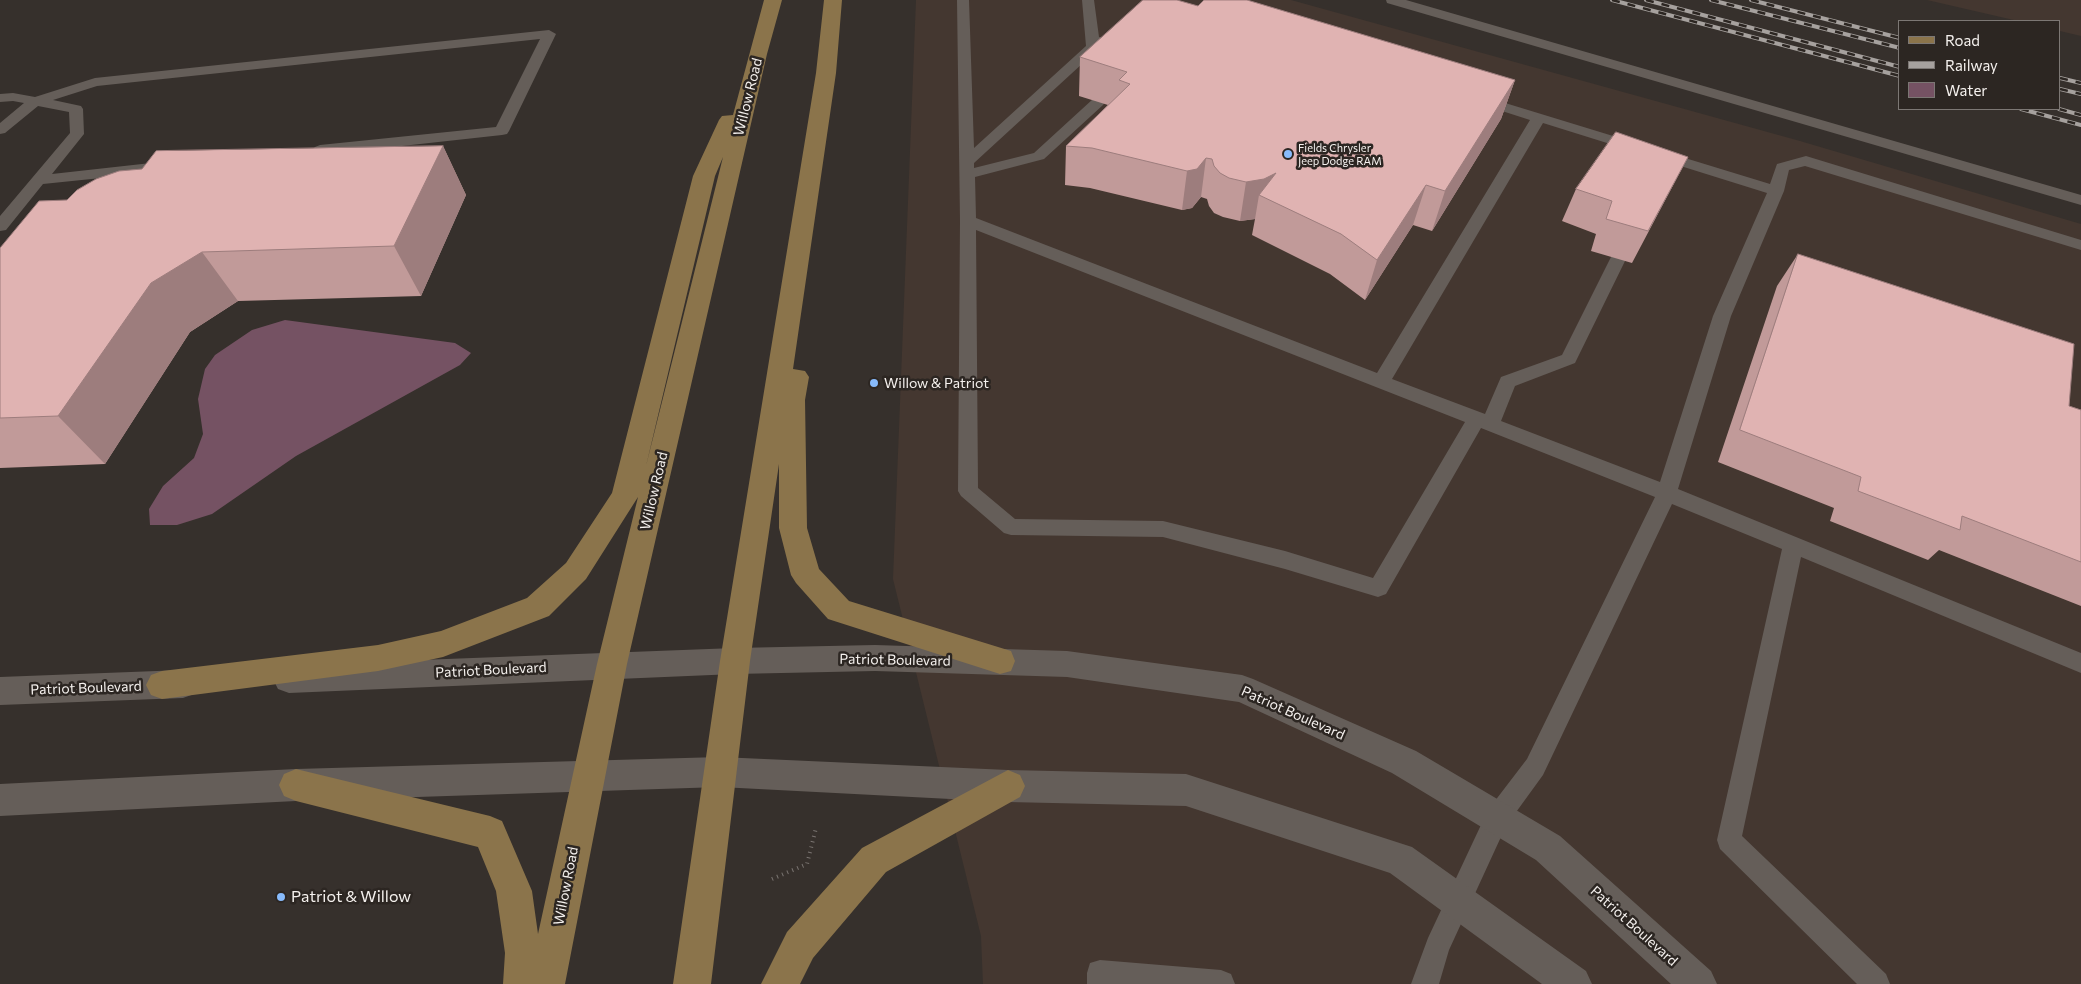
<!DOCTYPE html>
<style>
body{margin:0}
#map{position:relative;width:2081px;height:984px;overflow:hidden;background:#36302c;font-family:Commissioner,sans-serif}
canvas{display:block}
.legend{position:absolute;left:1898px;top:20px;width:162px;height:90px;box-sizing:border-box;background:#2c2622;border:1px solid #7c7774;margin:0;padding:6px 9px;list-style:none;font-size:15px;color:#f5f1ee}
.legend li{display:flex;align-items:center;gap:10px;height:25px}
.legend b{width:25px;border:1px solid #7c7774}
</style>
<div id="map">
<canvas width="2081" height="984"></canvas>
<ul class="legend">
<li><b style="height:6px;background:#8b744b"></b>Road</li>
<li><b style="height:6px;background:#a6a19e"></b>Railway</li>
<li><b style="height:14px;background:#755263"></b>Water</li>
</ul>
</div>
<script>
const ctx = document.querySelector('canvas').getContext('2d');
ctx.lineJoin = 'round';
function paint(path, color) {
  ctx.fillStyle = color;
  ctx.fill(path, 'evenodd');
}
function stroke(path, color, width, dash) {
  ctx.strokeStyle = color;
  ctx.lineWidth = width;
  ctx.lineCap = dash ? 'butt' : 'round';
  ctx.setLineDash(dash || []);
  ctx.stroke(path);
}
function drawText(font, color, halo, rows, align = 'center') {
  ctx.font = font + ' Commissioner,sans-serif';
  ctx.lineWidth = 5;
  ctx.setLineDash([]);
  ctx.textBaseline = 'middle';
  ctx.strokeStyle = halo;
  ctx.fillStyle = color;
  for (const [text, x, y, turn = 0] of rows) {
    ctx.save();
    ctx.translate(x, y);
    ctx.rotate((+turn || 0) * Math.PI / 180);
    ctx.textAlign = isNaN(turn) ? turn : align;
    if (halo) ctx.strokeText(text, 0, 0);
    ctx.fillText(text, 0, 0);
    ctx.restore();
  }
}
paint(new Path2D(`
 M916 0H1291L1800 141 2081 224V984H983L981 936 893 579Z
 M1927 0H2081V36L2060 31V21H2018Z`), '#443730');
paint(new Path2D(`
 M285 320 455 343 471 353 460 365 296 456 212 514 177 525H150L149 509 163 486 194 458 203 434 198 399 205 369 215 355 252 330Z`), '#755263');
stroke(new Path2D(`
 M772 879 807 864 816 828`), '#7a7471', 4, [1, 4.5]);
paint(new Path2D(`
 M957 0H969L974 148 1086 46 1082 0H1094L1099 37 1105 38 1107 41 974 163V168L1034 153 1093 99H1103L1105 102 1103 105 1044 159 975 177 976 218 1377 373 1530 120 1474 102 1472 99 1474 96 1479 95 1770 184 1777 164 1806 156 2081 240V250L1805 166 1789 170 1784 191 1731 316 1678 489 2081 653V673L1801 557 1742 836 1886 974 1890 984H1857L1720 849 1717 840 1782 549 1672 504 1543 775 1506 826 1449 950 1439 984H1411L1428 938 1488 810 1527 759 1655 497 1481 428 1386 594 1378 597 1285 569 1163 537 1011 535 1004 533 961 496 958 491 960 221ZM1543 123 1767 193 1713 316 1660 482 1501 421 1515 386 1575 363 1626 259 1624 255 1618 254 1612 255 1562 355 1501 377 1485 414 1392 379ZM976 230 1465 422 1373 578 1285 551 1163 521 1015 519 978 488Z
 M1386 0H1406L2081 195V205L1387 3Z
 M549 30 556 34 509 131 507 134 502 135 320 155 315 153 312 150 315 147 320 145 496 127 540 39 97 86 53 100 81 106 83 109 84 134 52 174 169 161 174 163 177 166 174 169 169 171 43 184 6 230 0 231V216L70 133 69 112 38 106 5 133 0 134V123L24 103 13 101 0 102V94L13 93 35 97 95 78Z
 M1100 960 1221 970 1231 974 1235 984H1087V973L1090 963Z`), '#655e59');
paint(new Path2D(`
 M875 645 1067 651 1242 675 1253 679 1416 751 1560 836 1711 971 1717 984H1671L1536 860 1392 773 1239 702 1067 677 875 671 735 674 724 671 720 661 724 651 735 648Z
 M720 757 1008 770 1186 774 1412 847 1586 971 1592 984H1542L1390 873 1186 806 1008 802 720 787 708 783 703 772 708 761Z`), '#655e59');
paint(new Path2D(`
 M735 648 746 651 750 661 746 671 735 674 289 693 278 689 273 679 278 669 289 665Z
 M183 670 194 674 199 684 194 694 183 698 0 705V677Z
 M720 757 732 761 737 772 732 783 720 787 296 801 0 816V784L296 769Z`), '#655e59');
paint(new Path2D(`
 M764 0H782L767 54 627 664 565 984H503L505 953 496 891 478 847 296 801 284 796 279 785 284 774 296 769 490 816 502 821 532 891 538 934 597 664 638 497 586 579 549 616 443 657 378 671 162 699 151 695 146 685 151 675 162 671 378 645 441 631 527 598 566 563 612 493 693 176 719 120 722 116 733 115ZM723 157 646 466 715 176Z
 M824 0H842L836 73 793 369 805 371 809 377 805 400 807 528 819 569 849 601 1011 651 1015 661 1011 671 1000 674 828 619 796 583 791 575 779 528V464L750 661 711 984H673L720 661 816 73Z
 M1008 770 1020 775 1025 786 1020 797 886 872 813 958 800 984H761L787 932 862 848Z`), '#8b744b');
const rail = new Path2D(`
 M1612 0 1900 76
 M1646 0 1900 67
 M1711 0 1900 48
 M1751 0 1900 38
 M2060 78 2081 83
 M2060 89 2081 94
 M2021 109 2081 125
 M2059 109 2081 115`);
stroke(rail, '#a6a19e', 4);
stroke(rail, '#2c2622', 2.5, [8]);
paint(new Path2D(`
 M1198 6 1515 80 1501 119 1432 231 1413 225 1365 300 1330 274 1252 235 1255 219 1240 221 1223 217 1214 213 1209 206 1207 199 1201 197 1192 208 1182 210 1090 188 1065 185 1066 146 1108 105 1079 96 1080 57Z
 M443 146 466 195 421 296 238 301 190 332 105 464 0 468V248L67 200Z
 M1688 157 1632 263 1591 251 1596 234 1562 221 1576 189Z
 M1798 254 2069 406 2081 410V606L1939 550 1928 560 1830 521 1834 508 1718 462 1777 286Z`), '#c19a99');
paint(new Path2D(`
 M1515 80 1501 119 1432 231 1445 191Z
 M443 146 466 195 421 296 394 246Z
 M1206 158 1201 197 1192 208 1182 210 1187 171Z
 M1276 173 1259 195 1255 219 1240 221 1246 182Z
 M1426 185 1413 225 1365 300 1377 260Z
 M202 252 238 301 190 332 105 464 58 416 151 283Z`), '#9d7d7d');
const building = new Path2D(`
 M1143 0H1177L1198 6 1204 0H1247L1515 80 1445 191 1426 185 1377 260 1341 234 1259 195 1276 173 1264 179 1246 182 1229 178 1220 173 1214 166 1212 159 1206 158 1197 169 1187 171 1092 148 1066 146 1130 84 1119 80 1127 72 1080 57Z
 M1616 132 1688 157 1648 231 1606 219 1612 201 1576 189Z
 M443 146 394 246 202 252 151 283 58 416 0 418V248L39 201 67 200 77 190 96 179 119 171 142 169 156 151Z
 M1798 254 2074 344 2069 406 2081 410V562L1962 516 1960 530 1858 491 1861 477 1740 430Z`);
paint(building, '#e0b3b2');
stroke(building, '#9d7d7d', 1);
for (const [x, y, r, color] of [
 [1288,154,5,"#88bbfc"],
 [874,383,5,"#88bbfc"],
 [281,897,5,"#88bbfc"]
]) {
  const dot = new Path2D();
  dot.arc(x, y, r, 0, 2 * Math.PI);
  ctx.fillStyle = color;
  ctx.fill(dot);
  stroke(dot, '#2c2622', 2);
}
drawText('11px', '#f5f1ee', '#2c2622', [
 ["Fields Chrysler",1298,148],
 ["Jeep Dodge RAM",1298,161]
], 'left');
drawText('14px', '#f5f1ee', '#2c2622', [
 ["Willow Road",748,97,-76],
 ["Willow Road",654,491,-77],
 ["Patriot Boulevard",895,660,1],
 ["Patriot Boulevard",491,670,-3],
 ["Patriot Boulevard",86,688,-2],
 ["Patriot Boulevard",1293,713,24],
 ["Willow Road",566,886,-79],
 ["Patriot Boulevard",1634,926,42]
]);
drawText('14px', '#f5f1ee', '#2c2622', [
 ["Willow & Patriot",884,383]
], 'left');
drawText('16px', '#f5f1ee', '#2c2622', [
 ["Patriot & Willow",291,897]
], 'left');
</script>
